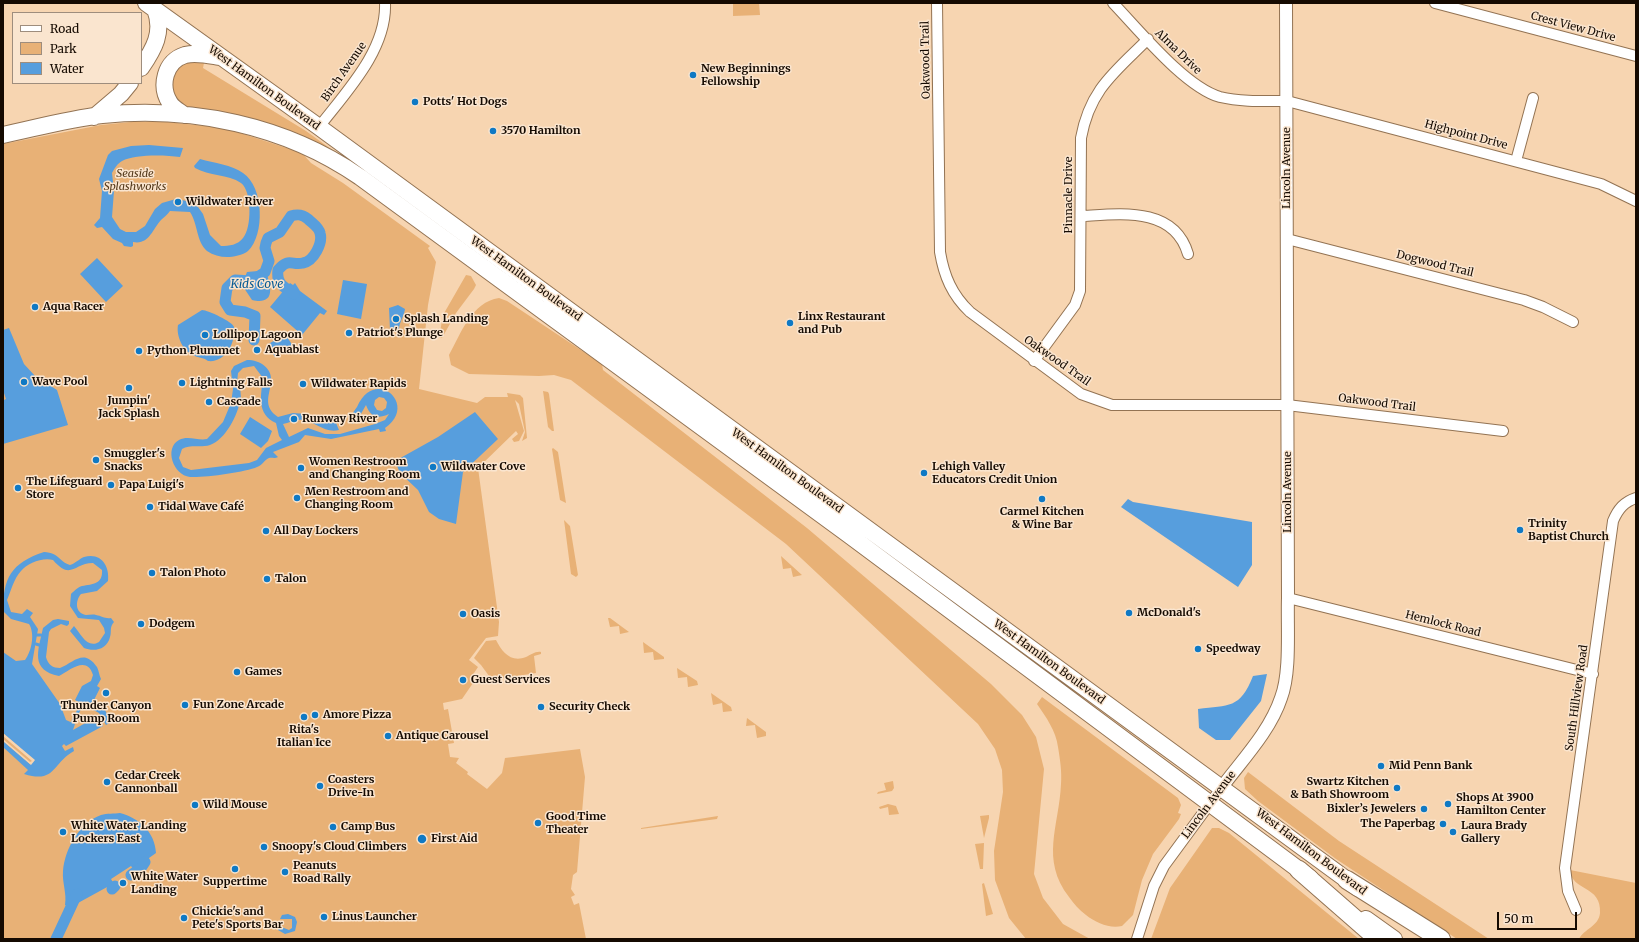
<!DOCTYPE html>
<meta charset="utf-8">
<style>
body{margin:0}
#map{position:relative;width:1639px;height:942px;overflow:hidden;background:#f7d5b1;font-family:Merriweather,serif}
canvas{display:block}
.frame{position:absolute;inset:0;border:4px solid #150a01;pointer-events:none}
.legend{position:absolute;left:12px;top:12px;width:130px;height:72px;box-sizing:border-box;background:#fae5cf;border:1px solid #9e8d7d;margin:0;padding:5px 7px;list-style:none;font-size:12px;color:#150a01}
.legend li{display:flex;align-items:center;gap:8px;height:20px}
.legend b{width:20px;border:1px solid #9e8d7d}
.scale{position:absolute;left:1497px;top:912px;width:80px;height:18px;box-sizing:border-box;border:2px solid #150a01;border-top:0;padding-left:5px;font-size:12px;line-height:14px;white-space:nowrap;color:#150a01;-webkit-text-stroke:3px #fae5cf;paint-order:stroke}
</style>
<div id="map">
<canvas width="1639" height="942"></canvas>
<div class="frame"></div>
<ul class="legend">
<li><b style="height:5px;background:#fff"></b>Road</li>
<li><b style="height:11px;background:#e8b176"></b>Park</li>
<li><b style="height:11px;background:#579edd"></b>Water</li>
</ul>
<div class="scale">50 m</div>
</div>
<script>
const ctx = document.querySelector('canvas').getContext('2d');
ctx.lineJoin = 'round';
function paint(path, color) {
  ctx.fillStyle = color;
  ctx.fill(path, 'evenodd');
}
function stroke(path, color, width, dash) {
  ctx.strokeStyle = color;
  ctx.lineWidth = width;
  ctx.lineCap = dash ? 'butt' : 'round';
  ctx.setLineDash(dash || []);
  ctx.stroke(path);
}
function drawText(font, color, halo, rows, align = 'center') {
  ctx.font = font + ' Merriweather,serif';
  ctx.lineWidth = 3;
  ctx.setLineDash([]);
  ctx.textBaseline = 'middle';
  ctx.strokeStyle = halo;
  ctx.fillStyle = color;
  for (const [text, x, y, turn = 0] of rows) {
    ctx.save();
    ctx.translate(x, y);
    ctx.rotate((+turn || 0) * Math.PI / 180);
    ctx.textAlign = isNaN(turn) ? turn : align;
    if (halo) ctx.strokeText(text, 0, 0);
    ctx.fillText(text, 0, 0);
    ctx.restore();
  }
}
paint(new Path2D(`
 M733 3H759L760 15 733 16Z
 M183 61H197L204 63 203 68 306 131 353 165 192 112 172 100 170 77Z
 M131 122H167L225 128 302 153 311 163 343 183 430 246 428 248 436 262 428 305 419 389 477 403 485 397H508L507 393 520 395 523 398 527 438 522 441 525 432 519 404 515 400 524 431 519 441 514 442 512 439 518 434 516 431 478 468 499 622 498 636 486 638 469 660 478 667 472 676 474 678 471 682 473 683 462 699 443 703 444 710 448 709 454 743 448 744 450 757 459 758 456 763 468 772 467 774 487 789 502 773 505 758 580 749 585 777 577 872 573 875 571 889 575 895 571 897 574 905 579 903 586 939H3V144L101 125Z
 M466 275 471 276 476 285 474 289 456 313 442 338H439L443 315Z
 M499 298 507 301 602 364 603 370 807 528 991 684 1022 715 1036 737 1044 769 1034 874 1043 898 1063 924 1090 939H1026L1009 918 995 880 994 851 1003 792 1002 770 995 749 978 724 786 544 571 380 554 375 539 376 469 374 451 365 449 355C461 333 472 302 499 298Z
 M543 391 548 392 549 394 554 431H552L548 427Z
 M553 448 558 452 566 503 560 500 552 449Z
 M564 520 570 526 578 575 576 577 571 574Z
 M781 556 802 575 793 577 791 568 783 569Z
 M608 618H610L629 632 620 634 619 626 610 627Z
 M496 640C502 652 511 663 526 657 531 655 535 651 541 652V654L534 656 536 673 492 680 481 665 474 658 486 641Z
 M643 642 664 657V659L654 660 653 652 644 653Z
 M677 668 697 681 698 685 688 687 687 677 678 678Z
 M711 693 731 707 732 711 723 712 722 703 713 705Z
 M1042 697 1178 798 1181 805 1178 813 1181 814 1179 819 1153 854 1142 880 1133 915 1122 926C1110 929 1096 923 1086 915 1079 910 1074 904 1069 897 1040 859 1059 827 1061 784 1062 772 1060 759 1058 747 1056 731 1046 717 1037 704Z
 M747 718 766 732V736L757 738 755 725 746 726Z
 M1248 772 1339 841 1489 939H1457L1336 859 1258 801 1245 789 1244 778Z
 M893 781 894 788 892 791 877 794 878 792 886 790 884 783Z
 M888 804 896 806 899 814 889 815 888 807 880 809 879 807Z
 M989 815V818L984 838 980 816Z
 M718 816 717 819 641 829V828Z
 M1212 828H1219L1229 833 1359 939H1151L1170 888Z
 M984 843 983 869H980L975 844Z
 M1570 870 1636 883V939H1579C1584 929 1599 926 1600 913 1602 885 1571 891 1570 870Z
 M984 883 993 914 986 916 982 884Z`), '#e8b176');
paint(new Path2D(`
 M149 145 183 148 180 157C165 155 135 154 122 161 118 163 114 169 112 173L114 191 112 217 120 229 126 232H136L145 226 155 209 162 203 176 199 187 201 198 207 203 214 210 235 221 246C229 246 238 245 243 238 252 228 252 191 241 183 228 174 209 176 195 168L194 166 200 159C214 163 232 165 243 173 264 187 265 235 248 251 243 255 233 257 227 257 220 257 213 255 207 251 196 241 198 224 190 212L170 211C167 215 164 217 161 220 152 230 149 245 133 242V246L131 247 124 246 122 243 113 239 102 227 97 228 94 225 100 218 102 191 99 179 108 155 112 151 131 146Z
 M97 258 123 286 106 302 80 274Z
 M258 271 267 275C272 289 274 305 252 300L242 285 247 272Z
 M343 280 367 284 361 319 337 314Z
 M290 283 293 285 295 283 300 291 327 311 324 315 320 313 302 335 270 307Z
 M398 305 405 309C404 317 399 322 399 330L397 332 390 330 389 308Z
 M202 310C208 310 233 322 234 327 236 343 225 363 208 361 203 357 198 358 193 355 183 351 176 336 178 325Z
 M9 328 24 364 35 376 57 390 68 425 3 444V397L4 400 6 399 3 390V330Z
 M285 334 293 346 275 357 267 345Z
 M247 360C260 360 273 368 271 383 269 396 263 407 278 417L293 413 306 414 336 423 339 430C325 434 315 421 302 420 296 419 289 423 283 424L289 437 308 428 325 434H340L375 424 385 420 389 414C378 419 371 418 366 405L358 419 352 424C353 421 351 418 352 415 353 412 355 410 357 407 375 366 419 405 385 428L386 431 380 432 379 429 331 439 305 435 299 442 273 452 278 457C274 459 272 457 269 458 265 459 262 466 257 467 246 472 203 478 190 477 173 475 164 448 179 440 188 435 198 441 207 439L223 422 231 403 233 389 231 371 234 366ZM254 366 263 378C261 395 256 414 276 423L279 436 282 440 266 448 257 460 249 463 191 470 183 467 179 458 182 449C190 444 201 448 210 445 225 440 239 414 240 399H241L240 385 237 383 238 373 243 368ZM379 397 384 398 387 402 386 408 382 411 377 410 374 405 375 400Z
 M475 412 498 439 463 472 456 524 439 519 429 512 418 490 400 473 395 461 438 437Z
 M250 417 272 431 268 441 261 448 240 434Z
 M1128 499 1133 502 1252 522V565L1238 587 1121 507Z
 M44 552C60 553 59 562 70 565 76 563 79 559 84 557 101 552 110 566 108 581L97 591 81 594C75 601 75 613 86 615 89 615 93 614 96 615 102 616 105 619 111 618L114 622C109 628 112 631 110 637 107 650 94 652 84 648L70 631 74 626C81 634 87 649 99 642L105 633 104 628 99 620 78 618 70 606 71 594C74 591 78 587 82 586 93 584 103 584 102 570L93 563C74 563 71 581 53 560 43 557 27 563 21 571 14 578 11 591 7 600L11 612 22 614 27 609 33 613 30 617 38 629 32 664 60 704 66 720 75 724 73 730 98 716 103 726 66 746 64 744 62 746 65 751 73 747 74 751C52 763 56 784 24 774L28 770 3 747V741L30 764 34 761 3 733V652L16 661 25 660C32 651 35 633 29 624L11 619 3 611C3 578 11 563 44 552Z
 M58 619 69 621V624L67 626 61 624 51 629 49 632 46 657C48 665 53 668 60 668 74 662 84 648 97 667 99 671 99 675 101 679L97 686 100 688 93 702 104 708 111 722 106 725 99 713 75 700 82 686 91 681 93 675C87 655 70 670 59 676 30 670 38 651 43 628L53 620Z
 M1267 674 1261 701 1230 740H1216L1199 728 1198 709C1229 705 1240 709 1253 676Z
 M120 813C139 818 155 832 156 853L149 858 147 865 137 874 131 866 111 879 115 886 112 889 109 886 78 903 72 908 65 905C67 893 62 883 63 871 65 849 79 823 101 815 107 813 114 814 120 813Z
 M288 914 295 917 297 922 295 931 285 934 278 930 279 926 289 930 292 928V919H280L282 915Z`), '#579edd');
paint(new Path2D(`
 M3 733 35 760 31 765 3 741V739L30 762 32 761 3 736Z`), '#f7d5b1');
stroke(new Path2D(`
 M37 635H41
 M36 644 39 645
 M71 725 83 702`), '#579edd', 3);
stroke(new Path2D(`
 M254 340 255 316 245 312 230 310 225 302 227 288 235 280 252 281 265 272 269 261 265 248 266 243 268 238 280 232 291 216C297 214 302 214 308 219 312 223 319 227 320 233 323 243 314 261 303 263 292 266 289 257 278 270 276 284 284 287 294 294
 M131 875 141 868 145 862
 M112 889 115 886
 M56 939 77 894`), '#579edd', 11);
const minor = new Path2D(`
 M937 3 940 252C944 276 952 295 970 312L1081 394 1112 405H1287L1503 431
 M1113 3C1139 30 1185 87 1220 97 1241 102 1265 101 1287 101L1601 184 1636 201
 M1435 3 1636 56
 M319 127C346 92 387 50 385 3
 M1516 161 1533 98
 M1081 216C1120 214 1174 206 1188 254
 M1287 239 1524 300 1543 307 1573 322
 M1034 361 1075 305 1080 291 1081 138C1090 89 1115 72 1148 39
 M1288 598 1593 674
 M1576 910 1568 891 1565 868 1613 521C1618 509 1624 502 1636 498
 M1137 939 1154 886 1164 866 1222 787`);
const tertiary = new Path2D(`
 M1222 787C1243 759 1270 731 1281 698 1291 672 1287 627 1288 598L1286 3`);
const primary = new Path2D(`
 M146 3 319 127 1358 888
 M141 68C154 49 164 32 155 9
 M184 115C179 111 173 108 170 103 159 86 165 61 185 55 196 52 208 55 219 57
 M94 117 121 94 130 83
 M3 135C36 128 68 119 102 115 191 106 285 125 360 177L849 535 1310 878
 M1366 919 1394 939`);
const motorway = new Path2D(`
 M1299 870 1378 939
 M1347 880 1441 939`);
stroke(minor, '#937353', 12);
stroke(tertiary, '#937353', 14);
stroke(primary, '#937353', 18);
stroke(motorway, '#937353', 20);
stroke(minor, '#fff', 10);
stroke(tertiary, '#fff', 12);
stroke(primary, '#fff', 16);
stroke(motorway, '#fff', 18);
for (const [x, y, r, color] of [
 [693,75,4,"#0f79c4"],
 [415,102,4,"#0f79c4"],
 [493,131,4,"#0f79c4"],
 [178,202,4,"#0f79c4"],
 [35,307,4,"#0f79c4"],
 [396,319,4,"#0f79c4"],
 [790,323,4,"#0f79c4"],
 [349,333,4,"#0f79c4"],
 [205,335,4,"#0f79c4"],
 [257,350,4,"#0f79c4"],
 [139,351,4,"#0f79c4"],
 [24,382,4,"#0f79c4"],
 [182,383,4,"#0f79c4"],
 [303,384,4,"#0f79c4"],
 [129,388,4,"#0f79c4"],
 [209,402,4,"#0f79c4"],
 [294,419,4,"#0f79c4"],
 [96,460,4,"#0f79c4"],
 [433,467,4,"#0f79c4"],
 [301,468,4,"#0f79c4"],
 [924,473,4,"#0f79c4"],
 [111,485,4,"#0f79c4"],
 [18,488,4,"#0f79c4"],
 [297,498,4,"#0f79c4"],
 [1042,499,4,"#0f79c4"],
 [150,507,4,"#0f79c4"],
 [1520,530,4,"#0f79c4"],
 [266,531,4,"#0f79c4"],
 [152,573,4,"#0f79c4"],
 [267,579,4,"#0f79c4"],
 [1129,613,4,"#0f79c4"],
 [463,614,4,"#0f79c4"],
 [141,624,4,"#0f79c4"],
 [1198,649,4,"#0f79c4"],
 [237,672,4,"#0f79c4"],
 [463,680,4,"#0f79c4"],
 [106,693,4,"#0f79c4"],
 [185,705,4,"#0f79c4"],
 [541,707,4,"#0f79c4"],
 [315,715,4,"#0f79c4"],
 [304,717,4,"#0f79c4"],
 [388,736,4,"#0f79c4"],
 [1381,766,4,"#0f79c4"],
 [107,782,4,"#0f79c4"],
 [320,786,4,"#0f79c4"],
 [1397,788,4,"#0f79c4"],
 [1448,804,4,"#0f79c4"],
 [195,805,4,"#0f79c4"],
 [1424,809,4,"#0f79c4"],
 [538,823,4,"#0f79c4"],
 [1443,824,4,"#0f79c4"],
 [333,827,4,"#0f79c4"],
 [63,832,4,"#0f79c4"],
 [1453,832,4,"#0f79c4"],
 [422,839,5,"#0f79c4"],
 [264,847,4,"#0f79c4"],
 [235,869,4,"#0f79c4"],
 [285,872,4,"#0f79c4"],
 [123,883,4,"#0f79c4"],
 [324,917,4,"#0f79c4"],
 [184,918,4,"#0f79c4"]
]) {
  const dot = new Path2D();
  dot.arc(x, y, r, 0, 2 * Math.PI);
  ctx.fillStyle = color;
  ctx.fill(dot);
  stroke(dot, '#fae5cf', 1.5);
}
drawText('11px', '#150a01', '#fae5cf', [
 ["Crest View Drive",1573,27,15],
 ["Alma Drive",1178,52,44],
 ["Oakwood Trail",926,60,-91],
 ["Birch Avenue",344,72,-55],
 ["West Hamilton Boulevard",264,88,36],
 ["Highpoint Drive",1466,135,15],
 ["Lincoln Avenue",1287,168,-90],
 ["Pinnacle Drive",1069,195,-90],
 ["Dogwood Trail",1435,264,14],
 ["West Hamilton Boulevard",526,279,36],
 ["Oakwood Trail",1057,361,35],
 ["Oakwood Trail",1377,403,7],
 ["West Hamilton Boulevard",787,471,36],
 ["Lincoln Avenue",1288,492,-90],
 ["Hemlock Road",1443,624,14],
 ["West Hamilton Boulevard",1049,662,36],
 ["South Hillview Road",1577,698,-82],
 ["Lincoln Avenue",1209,805,-53],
 ["West Hamilton Boulevard",1311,852,37]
]);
drawText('bold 11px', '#150a01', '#fae5cf', [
 ["New Beginnings",701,69],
 ["Fellowship",701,82],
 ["Potts' Hot Dogs",423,102],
 ["3570 Hamilton",501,131],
 ["Wildwater River",186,202],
 ["Aqua Racer",43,307],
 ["Linx Restaurant",798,317],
 ["and Pub",798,330],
 ["Splash Landing",404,319],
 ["Patriot's Plunge",357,333],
 ["Lollipop Lagoon",213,335],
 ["Aquablast",265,350],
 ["Python Plummet",147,351],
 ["Wave Pool",32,382],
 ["Lightning Falls",190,383],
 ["Wildwater Rapids",311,384],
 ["Jumpin'",129,401,"center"],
 ["Jack Splash",129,414,"center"],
 ["Cascade",217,402],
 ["Runway River",302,419],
 ["Smuggler's",104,454],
 ["Snacks",104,467],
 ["Women Restroom",309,462],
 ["and Changing Room",309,475],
 ["Wildwater Cove",441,467],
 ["Lehigh Valley",932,467],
 ["Educators Credit Union",932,480],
 ["The Lifeguard",26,482],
 ["Store",26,495],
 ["Papa Luigi's",119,485],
 ["Men Restroom and",305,492],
 ["Changing Room",305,505],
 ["Tidal Wave Café",158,507],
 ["Carmel Kitchen",1042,512,"center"],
 ["& Wine Bar",1042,525,"center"],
 ["Trinity",1528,524],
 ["Baptist Church",1528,537],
 ["All Day Lockers",274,531],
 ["Talon Photo",160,573],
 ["Talon",275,579],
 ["McDonald's",1137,613],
 ["Oasis",471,614],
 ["Dodgem",149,624],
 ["Speedway",1206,649],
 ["Games",245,672],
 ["Guest Services",471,680],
 ["Fun Zone Arcade",193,705],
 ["Thunder Canyon",106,706,"center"],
 ["Pump Room",106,719,"center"],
 ["Security Check",549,707],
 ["Amore Pizza",323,715],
 ["Rita's",304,730,"center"],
 ["Italian Ice",304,743,"center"],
 ["Antique Carousel",396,736],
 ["Mid Penn Bank",1389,766],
 ["Cedar Creek",115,776],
 ["Cannonball",115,789],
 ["Coasters",328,780],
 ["Drive-In",328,793],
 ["Swartz Kitchen",1389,782,"right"],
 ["& Bath Showroom",1389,795,"right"],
 ["Shops At 3900",1456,798],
 ["Hamilton Center",1456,811],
 ["Wild Mouse",203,805],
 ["Bixler’s Jewelers",1416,809,"right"],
 ["Good Time",546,817],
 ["Theater",546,830],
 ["The Paperbag",1435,824,"right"],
 ["White Water Landing",71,826],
 ["Lockers East",71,839],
 ["Laura Brady",1461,826],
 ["Gallery",1461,839],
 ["Camp Bus",341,827],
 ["First Aid",431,839],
 ["Snoopy's Cloud Climbers",272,847],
 ["Peanuts",293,866],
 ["Road Rally",293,879],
 ["White Water",131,877],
 ["Landing",131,890],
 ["Suppertime",235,882,"center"],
 ["Chickie's and",192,912],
 ["Pete's Sports Bar",192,925],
 ["Linus Launcher",332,917]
], 'left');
drawText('italic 11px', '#533819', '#fae5cf', [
 ["Seaside",135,174],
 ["Splashworks",135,187]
]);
drawText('italic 12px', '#065a94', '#fae5cf', [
 ["Kids Cove",257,285]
]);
</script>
